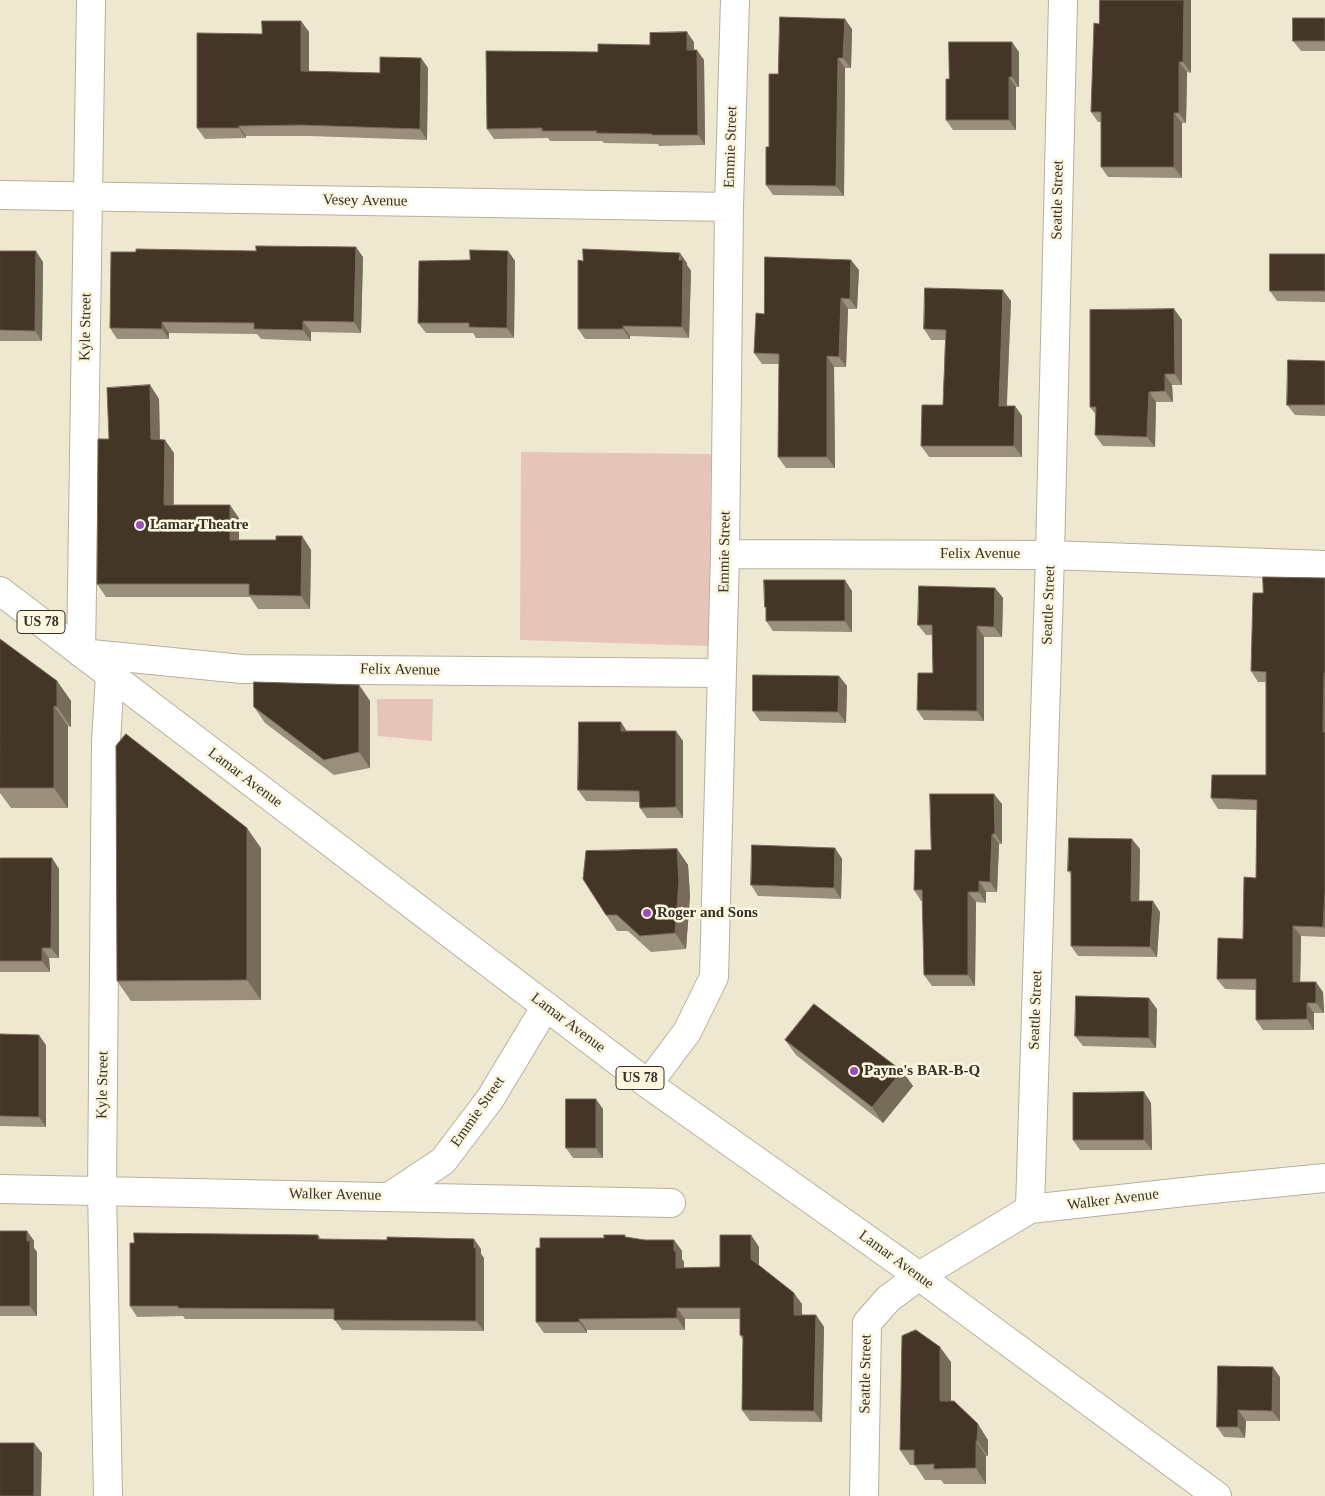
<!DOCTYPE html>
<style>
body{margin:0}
canvas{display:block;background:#efe8d1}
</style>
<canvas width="1325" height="1496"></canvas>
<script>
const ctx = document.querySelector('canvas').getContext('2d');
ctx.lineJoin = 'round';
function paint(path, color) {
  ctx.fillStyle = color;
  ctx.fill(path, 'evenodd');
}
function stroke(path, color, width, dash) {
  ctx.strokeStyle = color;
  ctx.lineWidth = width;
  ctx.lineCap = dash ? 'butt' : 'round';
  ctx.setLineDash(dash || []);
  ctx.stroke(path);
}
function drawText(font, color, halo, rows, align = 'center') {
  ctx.font = font + ' "Times New Roman",serif';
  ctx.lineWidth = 5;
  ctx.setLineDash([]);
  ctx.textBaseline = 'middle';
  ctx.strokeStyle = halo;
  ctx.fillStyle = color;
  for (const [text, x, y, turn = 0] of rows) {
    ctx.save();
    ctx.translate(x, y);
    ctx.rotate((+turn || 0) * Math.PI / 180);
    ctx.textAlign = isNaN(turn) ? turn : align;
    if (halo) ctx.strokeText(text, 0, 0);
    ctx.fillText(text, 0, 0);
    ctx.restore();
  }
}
paint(new Path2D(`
 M521 452 711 454 709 646 520 640Z
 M377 699H433L432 741 378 736Z`), '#e6c4b9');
const minor = new Path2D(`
 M91 0 81 653 242 669 721 673
 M0 195 729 207
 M725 554 1050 555 1325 565
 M648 1084 687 1032 714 977 725 554 729 207 735 0
 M0 1189 671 1203
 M389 1197 443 1161 490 1099 546 1006
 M1030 1209 1050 555 1063 0
 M108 1496 102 1190 106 742 110 675
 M864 1496 867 1323 888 1299 919 1276 1030 1209 1202 1190 1325 1178`);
const major = new Path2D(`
 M0 591 648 1084 919 1276 1217 1496`);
stroke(minor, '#b7b09a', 30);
stroke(major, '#b7b09a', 30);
stroke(minor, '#fff', 28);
stroke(major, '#fff', 28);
paint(new Path2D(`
 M1191 0V73L1187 72 1186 123H1182V178L1108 177 1101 167V122H1098L1091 112 1099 24Z
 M1325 18V51H1301L1293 41Z
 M301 21 309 32V71L380 73 421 58 428 68 427 140 309 136H246V138L205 139 197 128 262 34Z
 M852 29 851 68H845L844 196 773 195 766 185 769 147 778 74Z
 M694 42V50L704 60 705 145 659 146 658 144 604 143 602 141H550L548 138 494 139 487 129 650 45Z
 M1019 52V87H1016V130H953L946 120 949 79Z
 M0 251 43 262 42 341H0Z
 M508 251 515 261 514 338H476L473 333H426L418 323 470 260Z
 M1325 254V302L1277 301 1270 291Z
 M363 257 361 333 311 332V341L261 339 257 334 169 333V339H117L110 328Z
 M687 263V265L691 271 689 338 630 336V339H585L578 329Z
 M859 270 857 309H848L846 367H834L835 468H786L778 457 779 364H762L754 353 764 314Z
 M1011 301 1007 406H1015L1022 416V457H929L921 446 943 405 945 340H931L924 329Z
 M1174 309 1182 320V385H1172L1173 402H1156L1155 447 1103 446 1095 435 1096 415 1090 407Z
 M1325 361V416L1295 415 1287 405Z
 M150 385 159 399 160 440 174 453V505L239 518V540H276L302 536 311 550 310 609H258L250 597H106L97 584 109 439Z
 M1325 578V937L1301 936 1300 982 1323 992 1324 1013H1314V1030H1263L1256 1020V990L1225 989 1217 979 1243 939 1256 878 1257 810 1218 809 1211 798 1266 775V682H1258L1251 671 1263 593Z
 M995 588 1003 598 1002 637H984V721L924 720 917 710 933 673 932 635H926L918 625Z
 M852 591V632L773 631 766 621V609L765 607Z
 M0 639 57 681 71 701V727L68 726V808H11L0 793Z
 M839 676 847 686 846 723 760 721 753 711Z
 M359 685 370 701V768L334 775 265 723 254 707Z
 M627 731 683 741V818H647L640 808 639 802 586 801 578 790Z
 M1002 804V844H999L997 892H986V903L976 902 975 986H932L924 975 923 901H921L914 890 931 850Z
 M261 848V1000L131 1001 117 981Z
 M835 848 842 859 841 899 758 896 751 885Z
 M677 849 688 865 690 896 686 949 651 952 628 931H617L606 915Z
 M1140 849 1139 901 1160 912 1157 957 1078 956 1071 946V874L1068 871Z
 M0 858H52L59 869V958H49L50 972H0Z
 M1157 1009 1156 1048 1083 1046 1075 1036Z
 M0 1034 46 1045V1127L0 1126Z
 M785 1040 902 1071 913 1086 883 1123 796 1055Z
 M1144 1092 1151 1103 1152 1150H1080L1073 1140Z
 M603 1109V1158H573L566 1148Z
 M0 1231H27L34 1241V1248L37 1252V1316H0Z
 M318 1235 321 1239 481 1249V1254L484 1258V1331L342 1330 334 1319H185L183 1316 137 1317 130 1306Z
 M751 1235 759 1247V1266L802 1304V1315H816L824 1327 822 1422 750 1421 742 1410 743 1340 740 1335V1319H685V1330H587V1333H544L536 1322 540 1248 604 1238 626 1237 645 1240H674L682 1251V1259L684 1262V1268L720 1267Z
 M951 1362V1401L988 1440V1456H986V1484H944L941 1480H925L915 1465H910L900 1450Z
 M1280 1377V1421H1246L1245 1438 1224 1437 1217 1427Z`), '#9a8f7c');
paint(new Path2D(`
 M1184 0H1191V73L1183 62Z
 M845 19 852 29 851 68 843 58Z
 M301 21 309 32V81L301 71Z
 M687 32 694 42V60L687 50Z
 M1012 42 1019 52V87L1012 77Z
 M697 50 704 60 705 145 698 135Z
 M421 58 428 68 427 140 420 129Z
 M838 58 845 68 844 196 836 186Z
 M1179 62 1187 72 1186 123 1179 113Z
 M1009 77 1016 87V130L1009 120Z
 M1174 113 1182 123V178L1174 167Z
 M239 126 246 136V138L239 128Z
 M356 247 363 257 361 333 354 322Z
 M36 251 43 262 42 341 35 331Z
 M508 251 515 261 514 338 507 328Z
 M680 253 687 263V265L691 271 689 338 682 327Z
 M851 260 859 270 857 309 850 299Z
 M1003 290 1011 301 1006 416 999 406Z
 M841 298 848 309 846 367 839 357Z
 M1174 309 1182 320V385L1175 374Z
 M303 321 311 332V341L303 330Z
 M162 322 169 333V339L162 329Z
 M623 326 630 336V339L623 329Z
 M827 356 834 367 835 468 827 457Z
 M1165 374 1172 385 1173 402 1165 391Z
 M150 385 159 399 160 453 151 439Z
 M1149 392 1156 402 1155 447 1147 437Z
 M1015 406 1022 416V457L1014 446Z
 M165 440 174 453 173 518 164 505Z
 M230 505 239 518V553L230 540Z
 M302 536 311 550 310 609 301 596Z
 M845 580 852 591V632L845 621Z
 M995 588 1003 598 1002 637 994 627Z
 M977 626 984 637V721L977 711Z
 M1324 673 1325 675V735L1323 732Z
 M839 676 847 686 846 723 838 712Z
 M57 681 71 701V727L57 707Z
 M359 685 370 701V768L359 752Z
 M54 706 68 726V808L54 788Z
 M621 722 628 733 621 731Z
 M676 731 683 741V818L676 807Z
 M994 794 1002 804V844L995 834Z
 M247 828 261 848V1000L247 980Z
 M992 834 999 844 997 892 990 882Z
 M1132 839 1140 849 1139 912 1131 901Z
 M835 848 842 859 841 899 834 888Z
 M677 849 688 865 690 896 686 949 675 933Z
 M52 858 59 869V958L51 948Z
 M979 881 986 892V903L979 892Z
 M1325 891V929L1323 927Z
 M968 892 976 902 975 986 968 975Z
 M1153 901 1160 912 1157 957 1150 947Z
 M1293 926 1301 936 1300 992 1293 982Z
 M42 948 49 958 50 972 42 961Z
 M1316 982 1323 992 1324 1013 1316 1003Z
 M1149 998 1157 1009 1156 1048 1149 1038Z
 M1307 1003 1314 1013V1030L1307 1019Z
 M39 1035 46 1045V1127L39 1117Z
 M902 1071 913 1086 883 1123 872 1107Z
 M1144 1092 1151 1103 1152 1150 1144 1140Z
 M596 1099 603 1109V1158L596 1148Z
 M27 1231 34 1241V1248L37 1252V1316L30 1306Z
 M751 1235 759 1247V1271L751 1259Z
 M474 1239 481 1249V1254L484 1258V1331L476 1321Z
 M674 1240 682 1251V1259L684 1262V1279L676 1268 674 1251Z
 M794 1293 802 1304V1327L794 1315Z
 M677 1308 685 1319V1330L677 1318Z
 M816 1315 824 1327 822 1422 814 1411Z
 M579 1319 587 1330V1333L579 1322Z
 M940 1347 951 1362V1416L940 1401Z
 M1273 1367 1280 1377V1421L1272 1411Z
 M1238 1410 1246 1421 1245 1438 1238 1427Z
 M978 1424 988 1440V1456L977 1441Z
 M976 1441 986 1456V1484L976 1468Z
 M34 1443 42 1453 41 1496H34Z`), '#776b5a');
const building = new Path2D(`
 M1100 0H1184L1183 62H1179V113H1174V167H1101V112H1091L1094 23 1099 24Z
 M780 17 845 19 843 58H838L836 186 766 185V147H769V74H778Z
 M1293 18H1325V41H1293Z
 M262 21H301V71L380 73V57L421 58 420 129 301 125 239 126V128H197V33L262 34Z
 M687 32V50H697L698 135H652V134L596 133 597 131H542V128L487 129 486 51 598 52V44L650 45V33Z
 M949 42H1012V77H1009V120H946V79H949Z
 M256 246 356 247 354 322 303 321V330L254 329V323L162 322V329L110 328 111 252H136V249L256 251Z
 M583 249 680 253 679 260H683L682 327 623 326V329H578V260L583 261Z
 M470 250 508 251 507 328 469 327V323H418L419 261 470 260Z
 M0 251H36L35 331 0 330Z
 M1270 254H1325V291H1270Z
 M765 257 851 260 850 299 841 298 839 357 827 356V457H778L779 354 754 353 756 313 764 314Z
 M925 288 1003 290 999 406H1015L1014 446H921L922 405H943L946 330 924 329Z
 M1174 309 1175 374H1165V391L1149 392 1147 437 1095 435 1096 407H1090V310Z
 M1288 360 1325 361V405H1287Z
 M150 385 151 439 165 440 164 505H230V540H276V536H302L301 596 249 595V584H97L98 439H109L107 388Z
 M1263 577 1325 578V673H1324L1323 732H1325V891L1323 927 1293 926V982H1316V1003H1307V1019L1256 1020V979H1217L1218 938 1243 939 1244 877 1256 878 1257 800 1211 798 1212 775H1266V672L1251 671 1253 593H1263Z
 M764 580H845V621H766V607H765Z
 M919 586 995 588 994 627 977 626V711L917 710 918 673H933L932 625H918Z
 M0 639 57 681V707L54 706V788H0Z
 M753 675 839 676 838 712 753 711Z
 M254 682 359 685V752L324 760 254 707Z
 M579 722H621V731H676V807L640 808 639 791 578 790Z
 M126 734 247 828V980L117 981 116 746Z
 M930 794H994L995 834H992L990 882 979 881V892H968V975H924L922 890H914L915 850H931Z
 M1069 838 1132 839 1131 901H1153L1150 947 1071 946V871H1068Z
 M752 845 835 848 834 888 751 885Z
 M677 849 679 881 675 933 640 936 617 915H606L583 879 586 851Z
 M0 858H52L51 948H42V961H0Z
 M1076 996 1149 998V1038L1075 1036Z
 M814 1004 902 1071 872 1107 785 1040Z
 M0 1034 39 1035V1117L0 1116Z
 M1144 1092V1140H1073V1093Z
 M566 1099H596V1148H566Z
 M0 1231H27V1241H30V1306H0Z
 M134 1233 318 1235V1239L387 1240V1237L474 1239V1248H476V1321L334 1320V1309L178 1308V1306H130V1243H134Z
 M604 1235H625V1237L645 1240H674V1251H676V1268L720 1267V1235H751V1259L794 1293V1315H816L814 1411 742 1410 743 1336 740 1335V1308H677V1318L579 1319V1322H536V1248H540V1238H604Z
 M916 1330 940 1347V1401H954L978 1424 977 1441H976V1468L934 1469V1464L914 1465V1450H900L902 1336Z
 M1218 1366 1273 1367 1272 1411 1238 1410V1427H1217Z
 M0 1443H34V1496H0Z`);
paint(building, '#443627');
stroke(building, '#776b5a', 1);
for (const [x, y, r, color] of [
 [140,525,5,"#9b4dbd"],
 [647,913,5,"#9b4dbd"],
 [854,1071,5,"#9b4dbd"]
]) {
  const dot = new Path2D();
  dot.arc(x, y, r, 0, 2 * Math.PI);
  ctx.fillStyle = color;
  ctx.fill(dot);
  stroke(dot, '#fdf6de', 2);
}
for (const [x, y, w] of [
 [41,622,48],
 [640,1078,48]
]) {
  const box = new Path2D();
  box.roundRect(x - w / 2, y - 11.5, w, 23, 4);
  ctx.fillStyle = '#fdf6de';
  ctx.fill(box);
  stroke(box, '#333128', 1);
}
drawText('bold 14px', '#333128', null, [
 ["US 78",41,622],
 ["US 78",640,1078]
]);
drawText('15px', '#333128', '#fdf6de', [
 ["Emmie Street",731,147,-88],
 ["Seattle Street",1058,200,-89],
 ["Vesey Avenue",365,201,1],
 ["Kyle Street",86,327,-89],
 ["Emmie Street",725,552,-89],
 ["Felix Avenue",980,554],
 ["Seattle Street",1049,605,-88],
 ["Felix Avenue",400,670,1],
 ["Lamar Avenue",245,778,37],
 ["Seattle Street",1036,1010,-88],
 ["Lamar Avenue",568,1023,37],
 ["Kyle Street",103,1085,-89],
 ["Emmie Street",478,1112,-55],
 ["Walker Avenue",335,1195,1],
 ["Walker Avenue",1113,1200,-7],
 ["Lamar Avenue",896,1260,36],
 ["Seattle Street",866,1374,-89]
]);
drawText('bold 15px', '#333128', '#fdf6de', [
 ["Lamar Theatre",150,525],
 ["Roger and Sons",657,913],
 ["Payne's BAR-B-Q",864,1071]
], 'left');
</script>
